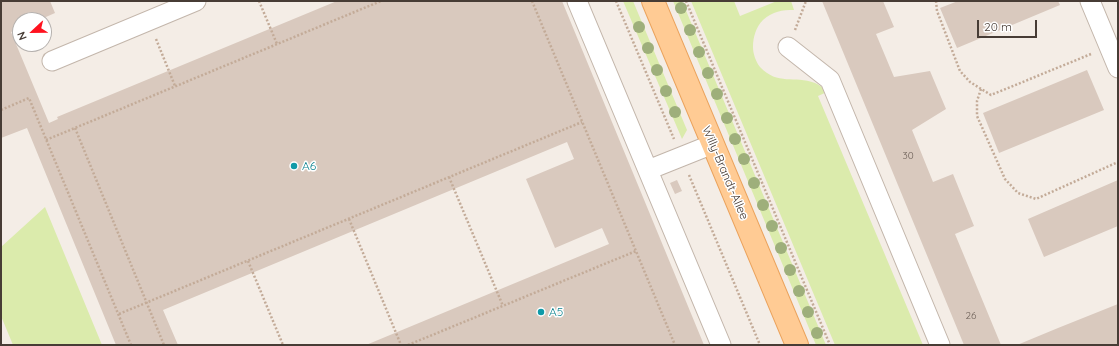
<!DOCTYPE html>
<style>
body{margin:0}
#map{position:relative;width:1119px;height:346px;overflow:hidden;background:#f4ede6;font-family:Quicksand,sans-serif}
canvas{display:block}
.frame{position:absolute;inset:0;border:2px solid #473c35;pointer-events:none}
.north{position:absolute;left:12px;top:12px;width:40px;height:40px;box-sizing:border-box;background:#fff;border:1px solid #b5b1ae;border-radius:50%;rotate:248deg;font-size:11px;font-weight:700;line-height:16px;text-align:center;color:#473c35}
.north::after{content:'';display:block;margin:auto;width:14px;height:18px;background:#ff121f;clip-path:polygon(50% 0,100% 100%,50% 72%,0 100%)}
.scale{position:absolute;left:977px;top:20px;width:60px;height:18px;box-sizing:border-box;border:2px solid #473c35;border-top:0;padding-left:5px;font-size:12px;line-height:14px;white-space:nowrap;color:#473c35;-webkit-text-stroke:3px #fff;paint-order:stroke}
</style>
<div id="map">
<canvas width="1119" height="346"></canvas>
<div class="frame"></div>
<div class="north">N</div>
<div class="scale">20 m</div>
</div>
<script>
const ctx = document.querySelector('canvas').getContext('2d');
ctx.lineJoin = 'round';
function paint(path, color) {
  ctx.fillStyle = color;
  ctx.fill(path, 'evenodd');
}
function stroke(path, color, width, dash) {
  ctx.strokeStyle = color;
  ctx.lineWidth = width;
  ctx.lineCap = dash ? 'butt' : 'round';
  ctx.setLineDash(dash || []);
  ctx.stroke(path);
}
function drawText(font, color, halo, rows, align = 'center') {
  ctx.font = font + ' Quicksand,sans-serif';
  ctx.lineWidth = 3;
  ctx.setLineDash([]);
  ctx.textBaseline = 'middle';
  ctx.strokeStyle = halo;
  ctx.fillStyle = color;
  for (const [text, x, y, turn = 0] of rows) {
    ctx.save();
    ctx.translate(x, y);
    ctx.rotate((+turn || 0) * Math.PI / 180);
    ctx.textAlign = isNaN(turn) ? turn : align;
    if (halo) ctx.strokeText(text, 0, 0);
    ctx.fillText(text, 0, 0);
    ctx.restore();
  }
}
paint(new Path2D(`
 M623 1H633L687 130 682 139Z
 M673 1H682L826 345H816Z
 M691 1H734L740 16 777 1H791L794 10C782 10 773 11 763 20 756 27 753 37 753 47 753 54 756 62 760 67 778 86 794 75 815 83 820 85 823 88 827 92L818 96 923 345H835Z
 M45 207 102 345H13L1 316V247Z`), '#dbebac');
paint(new Path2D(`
 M1 1H50L55 13 39 20H20V28L11 32 49 123 58 119 57 117 337 1H562L704 345H366L609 244 602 228 555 248 526 179 574 159 567 142 163 310 178 345H116L27 128 1 138Z
 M822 1H883L894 27 876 34 894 77 930 71 946 109 912 130 933 182 953 174 974 226 955 234 1001 345H964Z
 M958 1H1058L1060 5 957 48 940 8Z
 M1087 70 1104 110 999 153 983 113Z
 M677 180 682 191 675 194 670 183Z
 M1118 180V226L1044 257 1028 219Z
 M1118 304V345H1017L1058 328Z`), '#d9c9be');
const minor = new Path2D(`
 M577 1 721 345
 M1090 1 1118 68
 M788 47 830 80 940 345
 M52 61 196 1
 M648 170 713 144`);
const major = new Path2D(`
 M653 1 797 345`);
stroke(minor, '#c3b6ab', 21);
stroke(major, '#eba35d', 24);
stroke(new Path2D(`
 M259 1 277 44
 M532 1 675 345
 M616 1 674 139
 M686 1 830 345
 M936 1 937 11 960 71 970 82 991 95 1091 54
 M795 30 806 1
 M156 39 175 86
 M981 89 977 101V116L1005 179 1018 193 1036 199 1118 162
 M1 110 29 98 131 345
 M75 128 164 345
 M46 140 381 1
 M689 175 760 345
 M449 177 503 306
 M349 219 401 345
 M248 261 283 345
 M119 314 582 122
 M408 345 636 251`), '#c3ab98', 2.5, [2, 2]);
stroke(minor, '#fff', 19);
stroke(major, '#ffcb94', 22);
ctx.fillStyle = '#9eaf7b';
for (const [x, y] of [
 [681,8],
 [639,27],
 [690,30],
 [648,48],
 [699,52],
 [657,70],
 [708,73],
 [666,91],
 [717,94],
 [675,112],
 [727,118],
 [735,139],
 [744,159],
 [754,183],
 [763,205],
 [772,226],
 [781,248],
 [790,270],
 [799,291],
 [808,312],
 [817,333]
]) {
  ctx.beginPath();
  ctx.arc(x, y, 6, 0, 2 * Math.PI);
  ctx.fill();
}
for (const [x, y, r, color] of [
 [294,166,4,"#0f9aa8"],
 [541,312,4,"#0f9aa8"]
]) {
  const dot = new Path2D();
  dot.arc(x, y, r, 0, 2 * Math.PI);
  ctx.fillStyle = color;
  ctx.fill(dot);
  stroke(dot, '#fff', 1.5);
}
drawText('10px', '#6c5f57', null, [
 ["30",908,156],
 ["26",971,316]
]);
drawText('12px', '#0d838f', '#fff', [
 ["A6",302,166],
 ["A5",549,312]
], 'left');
drawText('12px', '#473c35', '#fff', [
 ["Willy-Brandt-Allee",725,173,67]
]);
</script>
